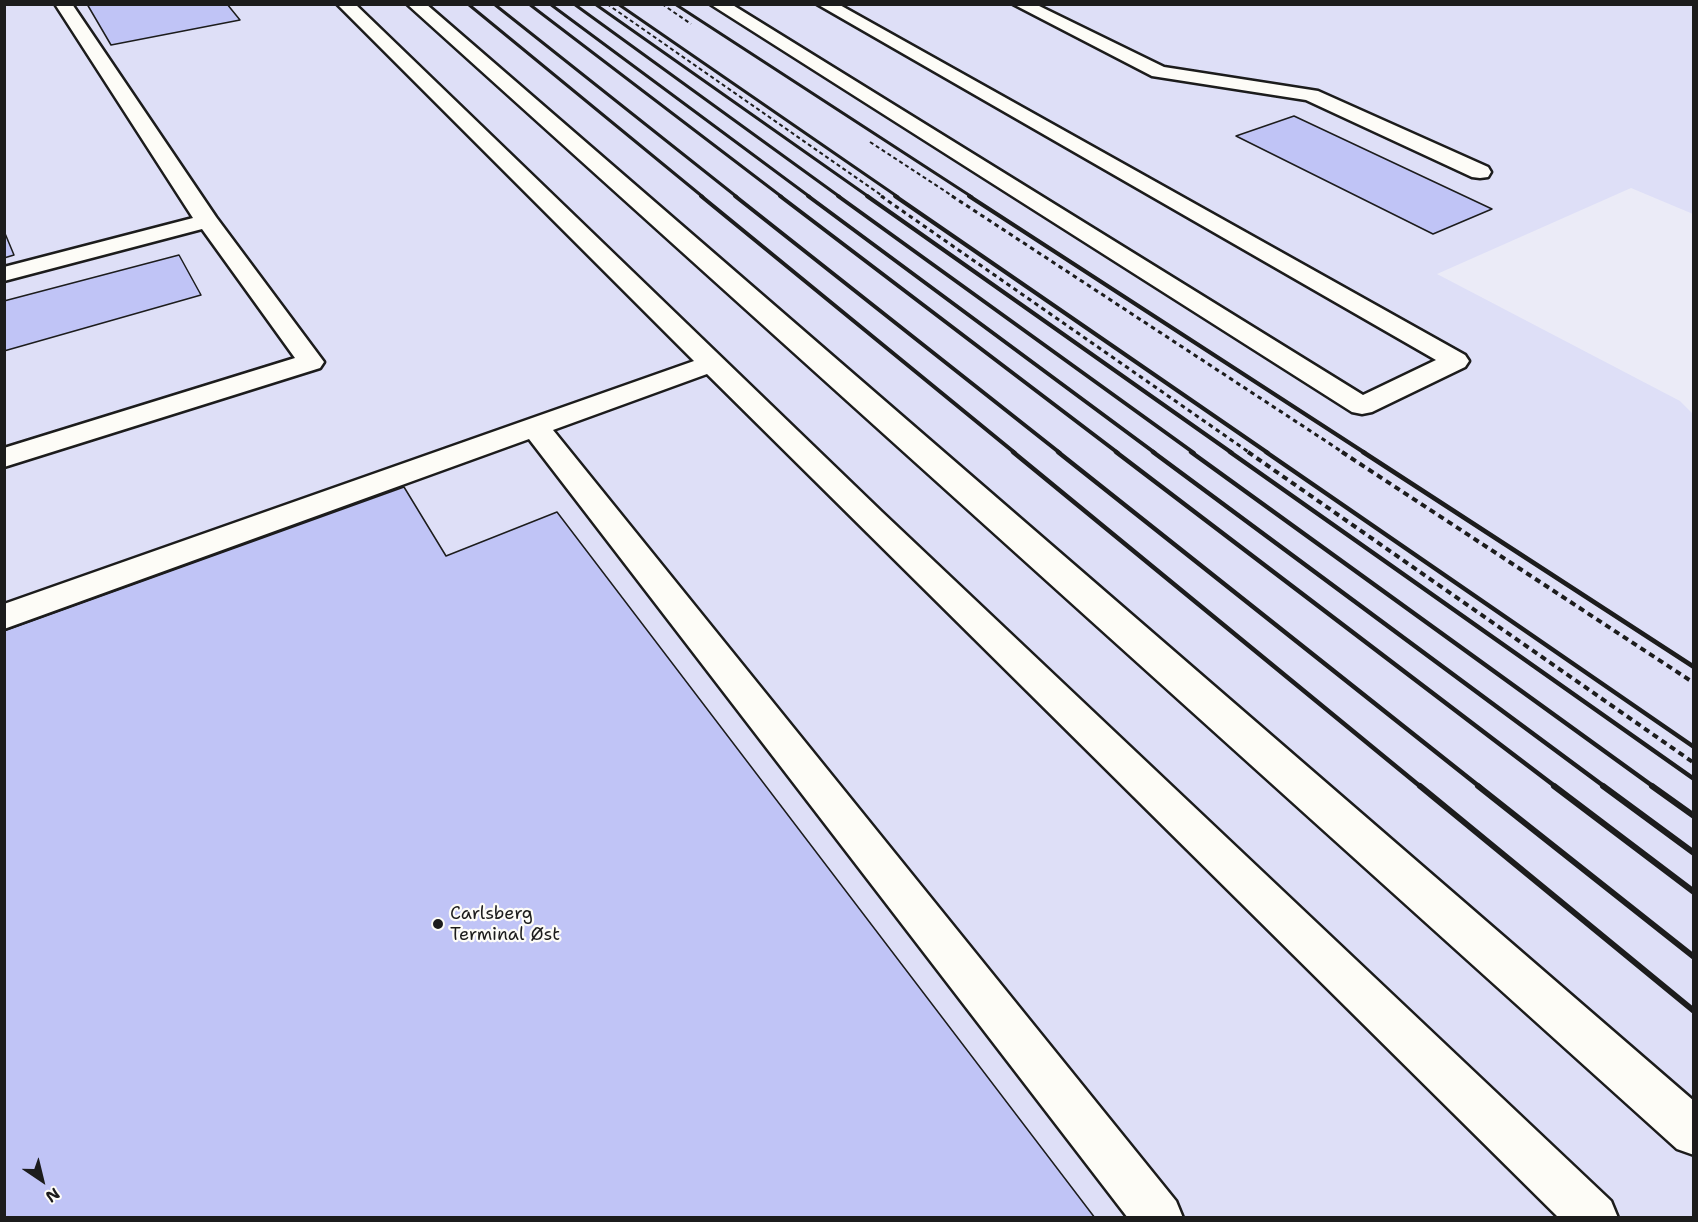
<!DOCTYPE html>
<meta charset="utf-8">
<style>
body{margin:0}
#map{position:relative;width:1698px;height:1222px;overflow:hidden;background:#ebebf7;font-family:"Shantell Sans",sans-serif}
canvas{display:block}
.frame{position:absolute;inset:0;border:6px solid #1c1c1c;pointer-events:none}
.north{position:absolute;left:12px;top:1150px;width:60px;height:60px;-webkit-text-stroke:4px #fdfcf7;paint-order:stroke;rotate:145deg;font-size:16px;font-weight:700;line-height:24px;text-align:center;color:#1c1c1c}
.north::after{content:'';display:block;margin:auto;width:21px;height:27px;background:#1c1c1c;clip-path:polygon(50% 0,100% 100%,50% 72%,0 100%)}
</style>
<div id="map">
<canvas width="1698" height="1222"></canvas>
<div class="frame"></div>
<div class="north">N</div>
</div>
<script>
const ctx = document.querySelector('canvas').getContext('2d');
ctx.lineJoin = 'round';
function paint(path, color) {
  ctx.fillStyle = color;
  ctx.fill(path, 'evenodd');
}
function stroke(path, color, width, dash) {
  ctx.strokeStyle = color;
  ctx.lineWidth = width;
  ctx.lineCap = dash ? 'butt' : 'round';
  ctx.setLineDash(dash || []);
  ctx.stroke(path);
}
function drawText(font, color, halo, rows, align = 'center') {
  ctx.font = font + ' "Shantell Sans",sans-serif';
  ctx.lineWidth = 4.5;
  ctx.setLineDash([]);
  ctx.textBaseline = 'middle';
  ctx.strokeStyle = halo;
  ctx.fillStyle = color;
  for (const [text, x, y, turn = 0] of rows) {
    ctx.save();
    ctx.translate(x, y);
    ctx.rotate((+turn || 0) * Math.PI / 180);
    ctx.textAlign = isNaN(turn) ? turn : align;
    if (halo) ctx.strokeText(text, 0, 0);
    ctx.fillText(text, 0, 0);
    ctx.restore();
  }
}
paint(new Path2D(`
 M5 5H1693V214L1631 188 1437 274 1680 401 1693 414V1217L5 1218Z`), '#dedff7');
const building = new Path2D(`
 M87 4H227L240 20 111 45Z
 M1294 116 1492 209 1433 234 1236 136Z
 M4 231 14 255 4 258Z
 M179 255 201 295 4 351V301Z
 M404 487 446 556 557 512 1095 1218H4V631Z`);
paint(building, '#c0c4f6');
stroke(building, '#1c1c1c', 1.5);
const minor = new Path2D(`
 M55 4H72L216 217 324 362 320 368 4 467V448L295 358 202 229 4 281V267L193 218Z
 M337 4H355L882 512 1611 1201 1618 1218H1559L707 374 553 430 1176 1201 1183 1218H1128L529 439 4 629V604L694 361Z
 M407 4H426L1694 1101V1155L1677 1149Z
 M710 4H731L1363 395 1436 360 817 4H838L1465 355 1469 361 1465 367 1372 412 1362 414 1352 412Z
 M1013 4H1035L1164 67 1318 91 1488 167 1491 172 1488 177 1480 178 1472 177 1306 100 1152 76Z`);
stroke(minor, '#1c1c1c', 5);
stroke(new Path2D(`
 M607 4 884 197
 M662 4 691 24
 M870 142 954 197`), '#1c1c1c', 2, [4, 3]);
stroke(new Path2D(`
 M881 196 1250 453
 M952 196 1344 453`), '#1c1c1c', 3, [4.5, 4]);
stroke(new Path2D(`
 M1248 452 1694 763
 M1342 452 1694 683`), '#1c1c1c', 4, [6, 4.5]);
paint(minor, '#fdfcf7');
stroke(new Path2D(`
 M468 4 703 197
 M494 4 737 197
 M529 4 782 197
 M550 4 810 197
 M574 4 840 197
 M595 4 869 197
 M618 4 898 197
 M675 4 972 197`), '#1c1c1c', 3);
stroke(new Path2D(`
 M701 196 1015 453
 M735 196 1060 453
 M780 196 1118 453
 M808 196 1155 453
 M838 196 1194 453
 M867 196 1232 453
 M895 196 1268 453
 M969 196 1365 453`), '#1c1c1c', 4);
stroke(new Path2D(`
 M1013 452 1421 787
 M1058 452 1480 787
 M1116 452 1556 787
 M1153 452 1605 787
 M1191 452 1654 787
 M1230 452 1694 779
 M1266 452 1694 747
 M1363 452 1694 667`), '#1c1c1c', 4.5);
stroke(new Path2D(`
 M1420 786 1694 1011
 M1478 786 1694 957
 M1554 786 1694 892
 M1603 786 1694 853
 M1652 786 1694 816`), '#1c1c1c', 6);
for (const [x, y, r, color] of [
 [438,924,6,"#1c1c1c"]
]) {
  const dot = new Path2D();
  dot.arc(x, y, r, 0, 2 * Math.PI);
  ctx.fillStyle = color;
  ctx.fill(dot);
  stroke(dot, '#fdfcf7', 2);
}
drawText('18px', '#1c1c1c', '#fdfcf7', [
 ["Carlsberg",450,914],
 ["Terminal Øst",450,935]
], 'left');
</script>
